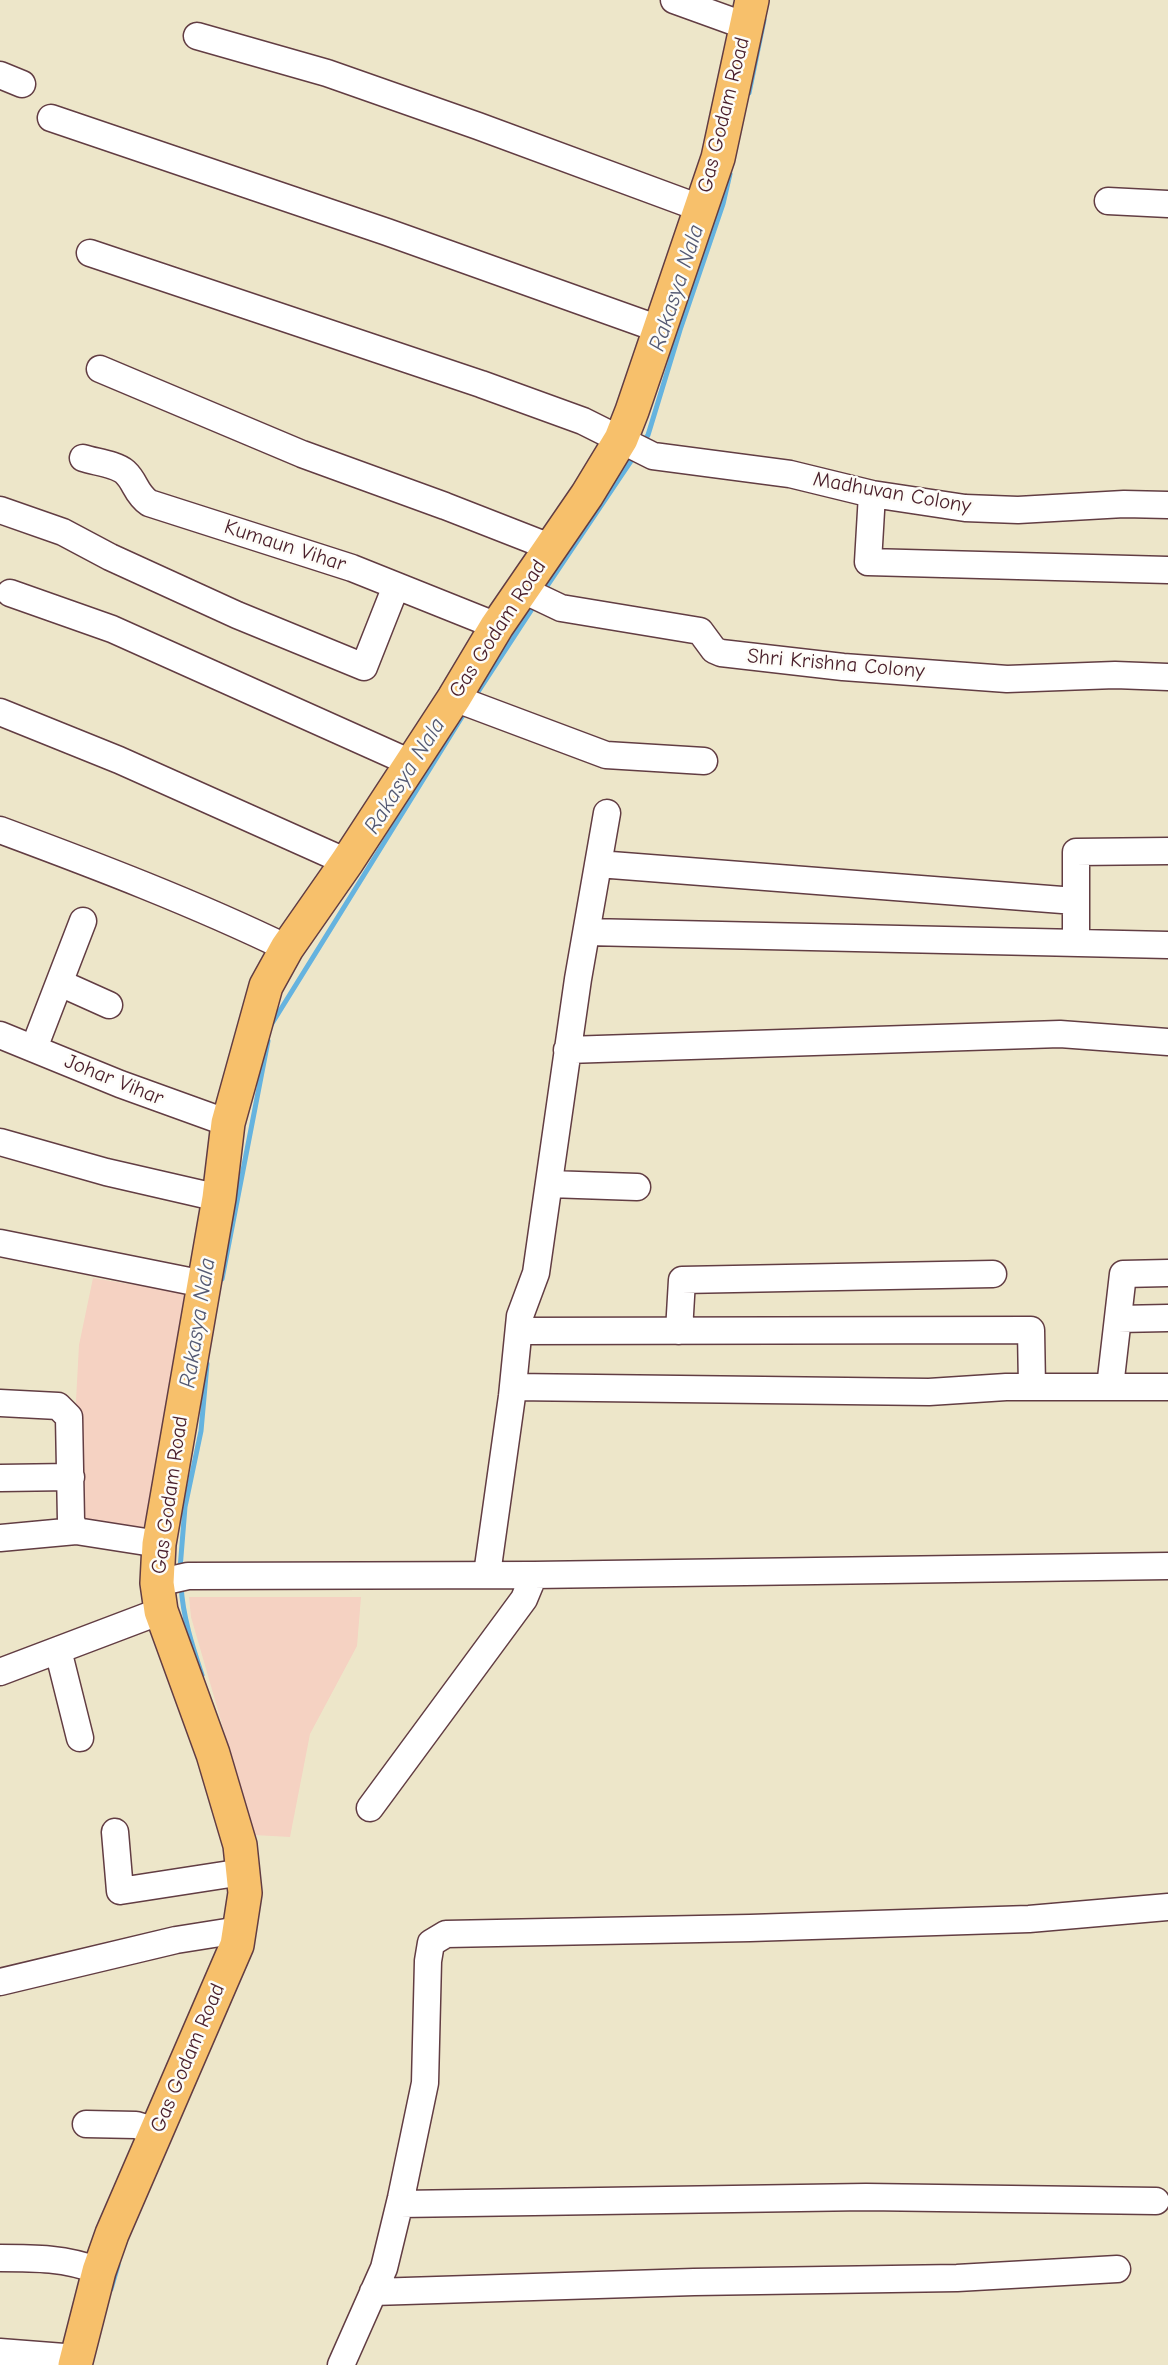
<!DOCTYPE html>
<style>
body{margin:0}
canvas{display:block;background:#ede6c9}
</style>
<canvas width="1168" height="2365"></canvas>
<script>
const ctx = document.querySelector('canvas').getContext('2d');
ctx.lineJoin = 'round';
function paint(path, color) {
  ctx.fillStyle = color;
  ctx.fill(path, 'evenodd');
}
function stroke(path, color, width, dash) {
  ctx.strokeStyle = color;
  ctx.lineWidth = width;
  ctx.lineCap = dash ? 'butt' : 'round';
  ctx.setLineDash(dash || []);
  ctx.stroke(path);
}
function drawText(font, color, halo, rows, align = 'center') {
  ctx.font = font + ' "Comic Neue",sans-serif';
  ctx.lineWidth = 5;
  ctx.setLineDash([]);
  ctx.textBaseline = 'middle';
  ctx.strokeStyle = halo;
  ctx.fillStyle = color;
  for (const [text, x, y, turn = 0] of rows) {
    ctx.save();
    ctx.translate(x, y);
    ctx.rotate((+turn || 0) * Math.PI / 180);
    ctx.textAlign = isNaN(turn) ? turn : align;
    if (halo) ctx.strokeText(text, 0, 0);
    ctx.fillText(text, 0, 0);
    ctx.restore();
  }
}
paint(new Path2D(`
 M93 1278 189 1294 151 1534 84 1529 75 1419 79 1345Z
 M189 1597H361L357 1646 310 1734 290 1837 254 1835 191 1617Z`), '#f5d2c2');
stroke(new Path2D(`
 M749 93 764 20
 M642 444 648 435 680 330 723 204 730 174
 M543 592 635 455
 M474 698 536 603
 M271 1025 465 712
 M222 1279 268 1041
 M180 1569 185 1507 201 1431 207 1364
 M181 1586C183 1617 192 1645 202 1675
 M111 2289 118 2265`), '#65b3df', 5);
const minor = new Path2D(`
 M674 0 746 26
 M197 36 327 73 478 126 700 208
 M0 75 22 84
 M51 118 387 232 659 329
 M1108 201 1168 204
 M90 253 481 384 583 421 653 456 790 474 872 494 965 508 1018 510 1124 504 1168 505
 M100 369 302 454 445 506 550 547
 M83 458C95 462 116 464 125 472 136 482 135 493 149 503L352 568 497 626
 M872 494 868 562 1168 570
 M0 510 63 532 110 557 237 615 364 667 396 586
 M521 589 561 608 700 631 714 650 721 653 843 667 1007 679 1115 675 1168 677
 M10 593 112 629 411 763
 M454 698 606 755 704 761
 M0 712 119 760 347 862
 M0 830C97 866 194 903 287 948
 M598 864 1075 901
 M587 932 1168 945
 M1076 943V852L1168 851
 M60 983 109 1005
 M0 1035 120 1084 228 1123
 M34 1048 83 921
 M567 1050 1060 1034 1168 1042
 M0 1142 106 1172 219 1198
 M549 1184 637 1187
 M0 1243 204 1284
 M1118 1319 1168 1318
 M519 1331 1031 1330 1032 1387
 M679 1331 682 1280 993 1274
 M513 1387 929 1392 1006 1387H1168
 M1110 1387 1123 1274 1168 1273
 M0 1403 58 1406 69 1417 71 1521 76 1531 159 1544
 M0 1478 71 1477
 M0 1538 76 1531
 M487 1574 512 1396 520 1316 536 1273 578 979 607 813
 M157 1583 188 1576 534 1575 1168 1566
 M58 1650 80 1738
 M0 1672 161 1611
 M370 1808 524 1599 534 1575
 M115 1832 120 1891 243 1872
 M0 1982 176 1940 239 1930
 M86 2124 136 2125 156 2131
 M400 2204 866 2197 1156 2201
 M0 2258C35 2258 66 2258 99 2271
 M373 2292 694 2282 957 2278 1117 2269
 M0 2352 77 2358
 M341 2365 384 2268 401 2198 425 2083 428 1961 431 1943 446 1934 750 1928 1029 1919 1168 1907`);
const major = new Path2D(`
 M75 2365 99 2271 112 2234 237 1945 245 1893 240 1845 213 1754 161 1611 157 1583 159 1544 219 1198 228 1123 266 986 287 948 347 862 454 698 497 626 587 495 621 439 632 411 718 158 752 0`);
stroke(minor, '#623d43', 29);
stroke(major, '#623d43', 36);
stroke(minor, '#fff', 26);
stroke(major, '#f7c06b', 33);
drawText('21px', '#4a1f2b', '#fdfcf7', [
 ["Gas Godam Road",724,115,-76],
 ["Madhuvan Colony",892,493,10],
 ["Kumaun Vihar",285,546,18],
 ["Gas Godam Road",498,629,-57],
 ["Shri Krishna Colony",836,664,5],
 ["Johar Vihar",114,1080,22],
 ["Gas Godam Road",170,1495,-82],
 ["Gas Godam Road",188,2058,-67]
]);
drawText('italic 23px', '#555a73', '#fdfcf7', [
 ["Rakasya Nala",677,288,-72],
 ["Rakasya Nala",405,776,-58],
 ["Rakasya Nala",198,1323,-81]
]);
</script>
